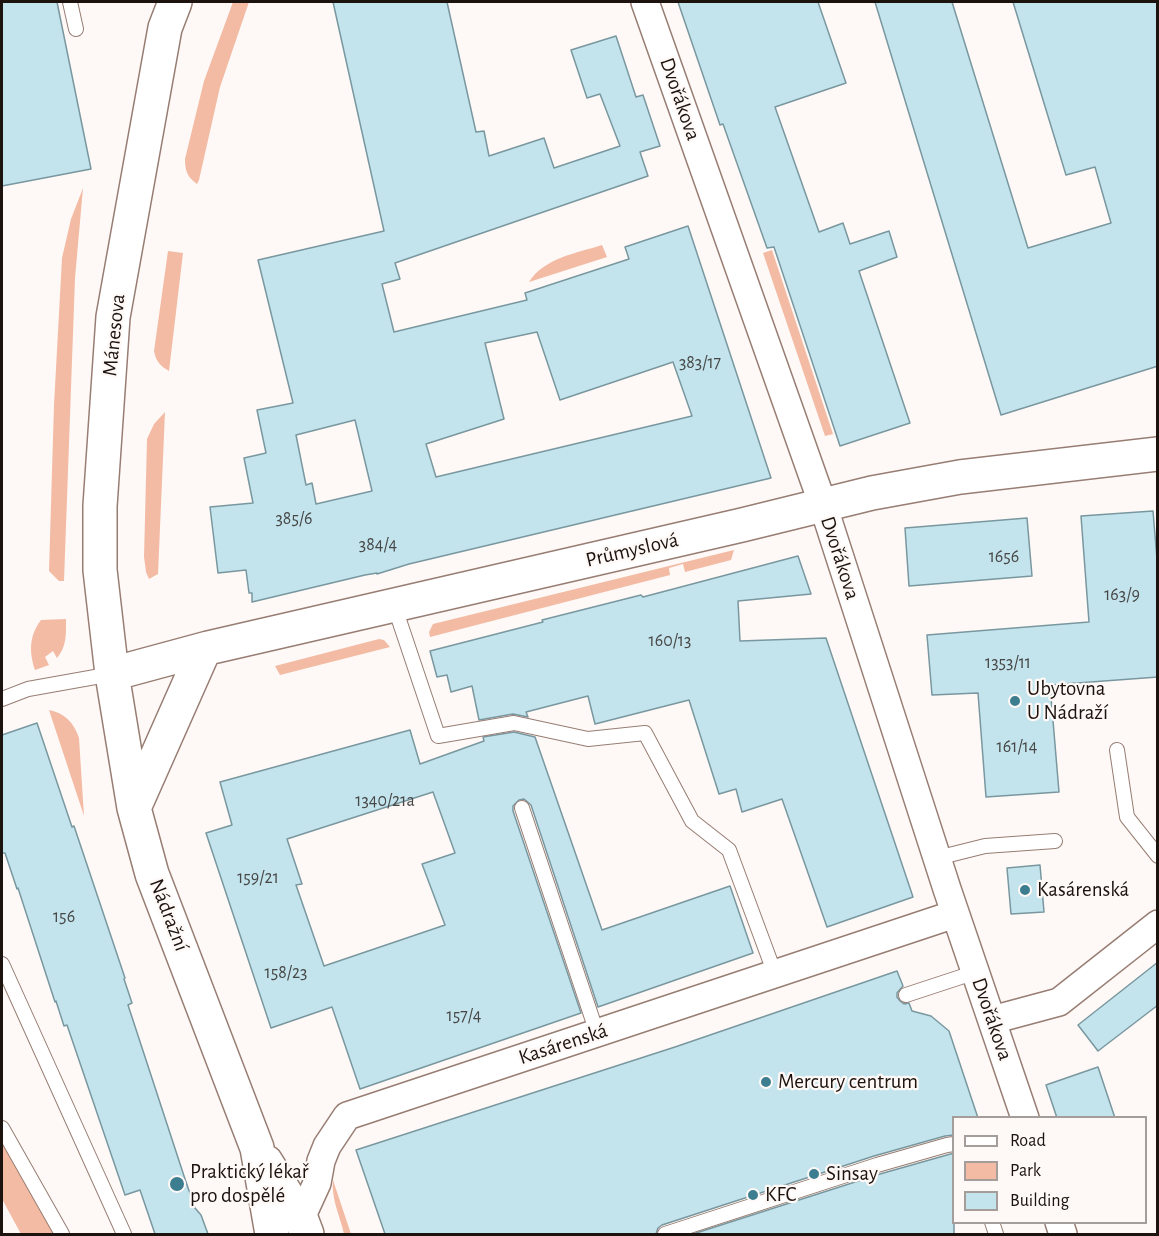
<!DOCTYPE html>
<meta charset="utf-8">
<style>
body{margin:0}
#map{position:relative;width:1159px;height:1236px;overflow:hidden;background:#fef9f6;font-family:"Alegreya Sans",sans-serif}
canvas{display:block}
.frame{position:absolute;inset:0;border:3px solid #1c130f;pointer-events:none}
.legend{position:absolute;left:952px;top:1116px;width:195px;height:108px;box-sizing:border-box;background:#fef9f6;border:2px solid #a49d9a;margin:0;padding:8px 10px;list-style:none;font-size:18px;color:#1c130f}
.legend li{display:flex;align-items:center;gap:12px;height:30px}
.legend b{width:30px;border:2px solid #a49d9a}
</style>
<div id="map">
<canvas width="1159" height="1236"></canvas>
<div class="frame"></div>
<ul class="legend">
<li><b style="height:8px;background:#fff"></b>Road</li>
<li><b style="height:16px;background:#f3bba4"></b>Park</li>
<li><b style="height:16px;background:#c4e4ed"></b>Building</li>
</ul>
</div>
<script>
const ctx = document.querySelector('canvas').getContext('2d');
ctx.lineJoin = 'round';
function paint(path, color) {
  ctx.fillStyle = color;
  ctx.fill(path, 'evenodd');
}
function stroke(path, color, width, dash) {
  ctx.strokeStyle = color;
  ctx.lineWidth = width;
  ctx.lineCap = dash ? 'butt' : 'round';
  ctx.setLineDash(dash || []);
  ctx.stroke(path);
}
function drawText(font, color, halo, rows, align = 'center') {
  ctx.font = font + ' "Alegreya Sans",sans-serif';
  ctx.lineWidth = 4.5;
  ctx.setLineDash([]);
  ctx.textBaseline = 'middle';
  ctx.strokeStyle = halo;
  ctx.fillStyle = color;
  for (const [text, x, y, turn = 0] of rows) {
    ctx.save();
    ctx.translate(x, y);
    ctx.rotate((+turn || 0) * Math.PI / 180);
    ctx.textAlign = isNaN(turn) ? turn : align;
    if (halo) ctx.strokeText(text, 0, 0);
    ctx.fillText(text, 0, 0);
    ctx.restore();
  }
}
paint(new Path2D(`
 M233 2H249L220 87 199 180 197 184C187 177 185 170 185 159L204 81Z
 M83 188 75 278 64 581H59L49 571 54 405 62 258 71 219Z
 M602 245 607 257 529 282C544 258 577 253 602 245Z
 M772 250 833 434 825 436 763 253Z
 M168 251 183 253 169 371C160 366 156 361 154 351Z
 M165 412 158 574 149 579 146 572 144 557 147 439 154 424Z
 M734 550 731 560 685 572 683 564 669 568 670 575 430 637 429 632 433 624Z
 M66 619C66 634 67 646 57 658L53 651 45 657 49 665 35 670C29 652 29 636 41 620Z
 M379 639 384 640 390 647 280 675 275 666Z
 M49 710C65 713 74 723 79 738L84 816Z
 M2 1141 57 1234H21L2 1199Z
 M333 1180 351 1234H344C340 1216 331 1199 333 1180Z`), '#f3bba4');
const building = new Path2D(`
 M2 2H57L91 169 2 186Z
 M333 2H447L476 132 484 131 489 156 544 138 554 168 620 146 600 94 587 98 571 50 616 36 636 97 643 95 660 146 640 152 648 176 395 263 400 279 382 284 394 332 527 300 525 293 629 259 625 247 688 226 771 478 409 564 377 574V573L365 575 252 602V593H249L246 570 218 573 210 507 253 503 244 458 266 453 257 410 293 403 258 260 384 231ZM537 332 560 400 673 362 692 416 436 477 426 444 504 419 485 343ZM355 420 372 491 316 504 312 483 306 485 296 435Z
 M678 2H818L846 83 775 107 819 232 843 223 850 244 889 231 897 257 859 271 910 423 840 446 774 247 767 248 723 124 720 125Z
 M875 2H952L1028 248 1111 223 1095 167 1066 175 1013 2H1158V366L1001 415Z
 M1153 511 1158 571V677L1050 685 1059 792 986 797 978 693 932 695 927 635 1089 622 1081 516Z
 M1027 518 1032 576 909 586 905 528Z
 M798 556 811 594 738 601 740 641 826 638 913 897 827 927 782 799 742 812 736 789 719 794 689 700 595 724 588 696 526 712 528 717 513 714 479 720 472 686 451 692 447 675 437 677 430 651 543 622 542 620 641 595 643 597Z
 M37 723 72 827 74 826 125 978 124 979 132 1003 128 1005 185 1179 195 1208 201 1215 208 1234H155L140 1190 125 1195 67 1025 64 1026 56 1001 55 1002 18 888 17 889 5 853H2V735Z
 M410 730 420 764 484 741 483 737 514 732 535 737 602 930 730 886 753 953 598 1007 531 805 524 799 519 800 513 806V811L581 1013 360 1089 332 1007 271 1028 206 833 232 825 220 782ZM433 792 455 853 422 864 445 925 324 966 296 885 302 884 287 839Z
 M1040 865 1044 912 1011 914 1007 868Z
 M1158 962V1005L1098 1051 1078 1025Z
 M897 971 903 986 897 993V997L900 1001 904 1004 909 1003 912 1011 931 1016 949 1031 978 1118H954V1135L945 1136 874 1156 662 1225 658 1228 656 1234H385L356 1150 675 1047Z
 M1098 1067 1115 1118H1057L1046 1085Z
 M954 1153V1234H693L880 1174Z`);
paint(building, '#c4e4ed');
stroke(building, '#79979f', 1.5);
const lane = new Path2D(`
 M70 2 76 29
 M394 605 438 736 514 723 588 739 645 733 692 821 729 850 775 974
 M2 699 28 689 112 674
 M1117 750 1127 817 1158 856
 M522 808 597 1033
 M937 858 985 846 1055 841
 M2 964 124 1234
 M906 995 976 972
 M2 1128 62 1234
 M992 1222 996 1234
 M665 1234 877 1165 947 1145 954 1144`);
const street = new Path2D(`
 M645 2 823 505 947 889 1025 1118
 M992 1020 1059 1002 1158 924
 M301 1218 317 1183 321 1161 327 1146 347 1116 955 914
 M1059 1222 1063 1234`);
const secondary = new Path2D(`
 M175 2 165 28 113 317 100 506V570L112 674 134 808 152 874 257 1148 272 1234
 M112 674 208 648 742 525 872 493 960 477 1158 454
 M134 808 204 650
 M266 1162 301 1218 307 1234`);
stroke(lane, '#977d73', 16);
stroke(street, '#977d73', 30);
stroke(secondary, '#977d73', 36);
stroke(lane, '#fff', 14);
stroke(street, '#fff', 27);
stroke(secondary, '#fff', 33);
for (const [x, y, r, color] of [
 [1015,701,6,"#3c7e8f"],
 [1025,890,6,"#3c7e8f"],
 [766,1082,6,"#3c7e8f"],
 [814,1174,6,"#3c7e8f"],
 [177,1184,8,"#3c7e8f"],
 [753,1195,6,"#3c7e8f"]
]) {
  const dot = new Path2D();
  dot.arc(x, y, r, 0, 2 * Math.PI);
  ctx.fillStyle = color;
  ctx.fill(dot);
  stroke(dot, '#fef9f6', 2);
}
drawText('18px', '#464746', null, [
 ["383/17",700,363],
 ["385/6",294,519],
 ["384/4",378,545],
 ["1656",1004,557],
 ["163/9",1122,595],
 ["160/13",670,641],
 ["1353/11",1008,663],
 ["161/14",1017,747],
 ["1340/21a",385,801],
 ["159/21",258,878],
 ["156",64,917],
 ["158/23",286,973],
 ["157/4",464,1016]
]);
drawText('21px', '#1c130f', '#fef9f6', [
 ["Dvořákova",680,99,71],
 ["Mánesova",114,335,-84],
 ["Průmyslová",632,550,-13],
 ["Dvořákova",840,558,72],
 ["Nádražní",169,915,69],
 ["Dvořákova",992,1019,71],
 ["Kasárenská",563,1044,-18]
]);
drawText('21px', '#1c130f', '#fef9f6', [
 ["Ubytovna",1027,689],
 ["U Nádraží",1027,713],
 ["Kasárenská",1037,890],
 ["Mercury centrum",778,1082],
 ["Praktický lékař",190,1172],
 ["pro dospělé",190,1196],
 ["Sinsay",826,1174],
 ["KFC",765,1195]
], 'left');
</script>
